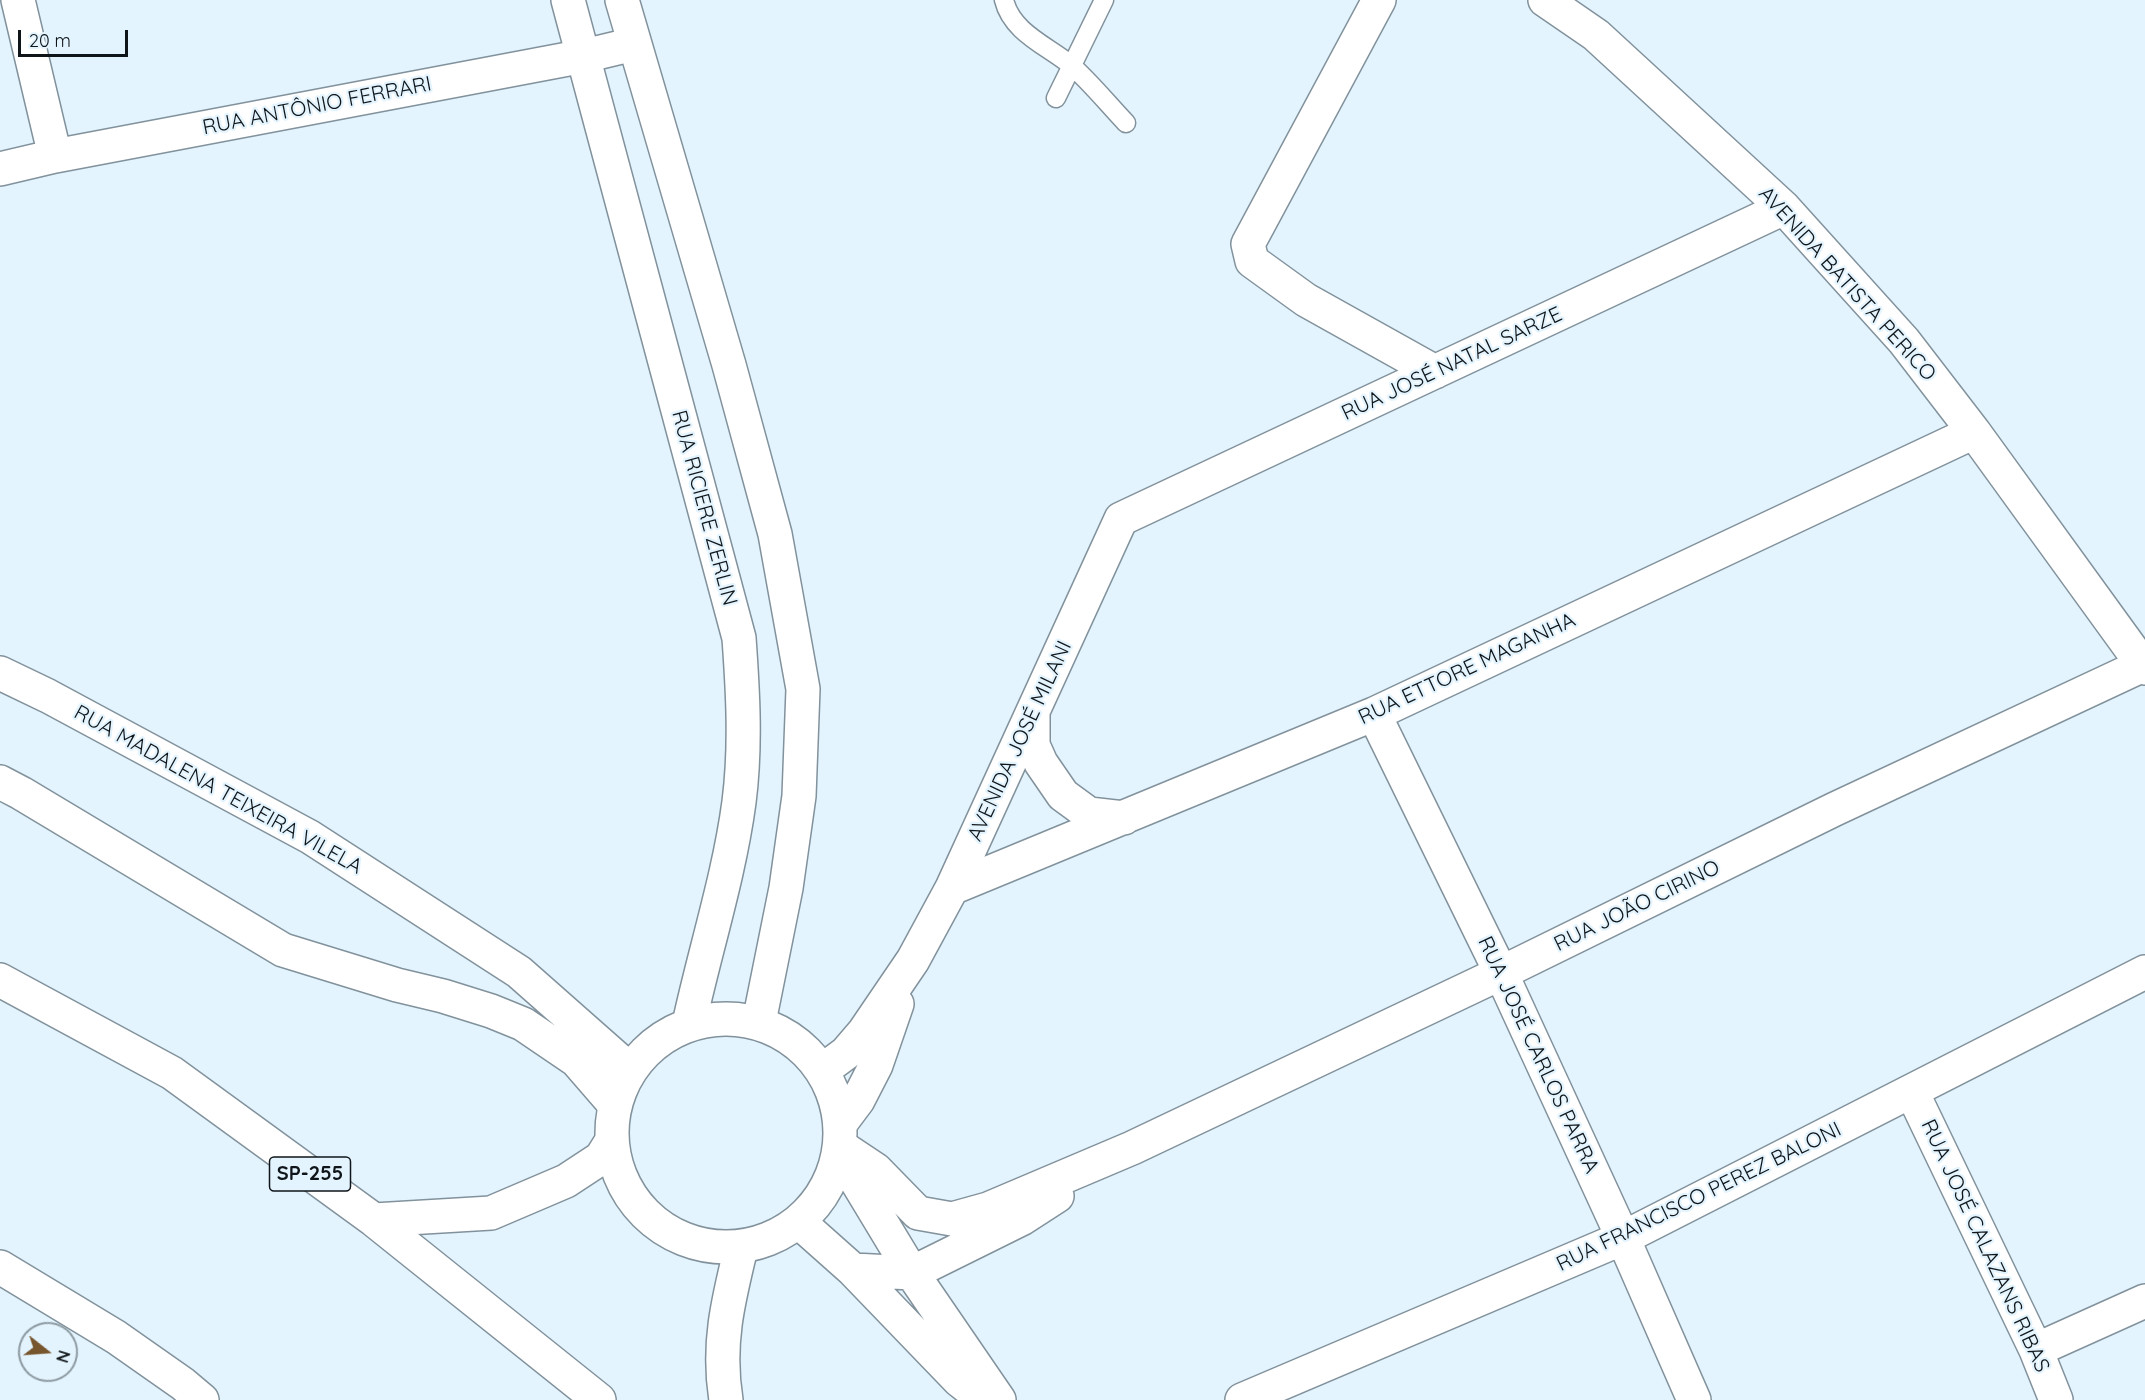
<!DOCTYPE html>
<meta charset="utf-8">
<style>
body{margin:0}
#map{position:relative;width:2145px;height:1400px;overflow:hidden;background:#e3f4fe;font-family:Quicksand,sans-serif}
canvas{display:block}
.north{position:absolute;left:18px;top:1322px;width:60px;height:60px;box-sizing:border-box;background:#e3f4fe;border:2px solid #8e9ba2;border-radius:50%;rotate:107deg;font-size:16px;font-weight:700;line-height:24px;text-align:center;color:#0f1519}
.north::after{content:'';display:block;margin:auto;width:21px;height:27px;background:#77552d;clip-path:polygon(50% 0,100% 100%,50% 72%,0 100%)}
.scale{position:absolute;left:18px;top:30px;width:110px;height:27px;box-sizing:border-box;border:3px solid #0f1519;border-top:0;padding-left:8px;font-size:18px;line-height:21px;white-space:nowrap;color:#0f1519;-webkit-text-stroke:4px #e3f4fe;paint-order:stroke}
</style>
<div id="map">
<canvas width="2145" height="1400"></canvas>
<div class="north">N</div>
<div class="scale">20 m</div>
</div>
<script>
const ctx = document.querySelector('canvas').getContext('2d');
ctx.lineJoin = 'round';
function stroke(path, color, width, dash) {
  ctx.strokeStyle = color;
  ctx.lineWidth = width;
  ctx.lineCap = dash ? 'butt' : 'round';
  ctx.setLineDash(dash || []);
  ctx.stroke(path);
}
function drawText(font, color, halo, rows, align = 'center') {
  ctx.font = font + ' Quicksand,sans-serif';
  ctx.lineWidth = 4.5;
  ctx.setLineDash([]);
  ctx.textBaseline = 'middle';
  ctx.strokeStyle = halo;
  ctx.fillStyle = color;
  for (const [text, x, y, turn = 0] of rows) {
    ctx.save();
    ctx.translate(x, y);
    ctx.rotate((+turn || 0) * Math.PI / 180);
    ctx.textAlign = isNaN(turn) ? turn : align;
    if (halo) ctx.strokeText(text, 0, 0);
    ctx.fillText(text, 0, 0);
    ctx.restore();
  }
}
const lane = new Path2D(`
 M1004 0C1012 33 1048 46 1072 66 1091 83 1108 104 1126 123
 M1056 98 1104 0`);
const street = new Path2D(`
 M18 0 55 156
 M1379 0 1248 244 1252 261 1306 300 1435 372
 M1545 0 1596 35 1784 208 1904 341 1974 432 2145 668
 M0 169 55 156 584 56 634 44
 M0 673 48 696 310 837 519 972 630 1070
 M1033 713V745L1041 763 1063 795 1089 814 1124 818
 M1374 714 1501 973 1623 1238 1694 1400
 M0 782 21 793 283 950 397 985 443 996 491 1011 523 1024 576 1060 615 1105
 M952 888 1374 714 1974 432
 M823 1070 846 1053 864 1032 913 960 952 888 1121 519 1784 208
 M1912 1092 2036 1350 2056 1400
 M840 1124 858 1100 876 1065 897 1004
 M840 1146 876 1170 918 1213 952 1219 988 1209 1132 1148 1501 973 1835 809 2143 665
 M839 1152 912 1273 999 1400
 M799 1222 853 1270 959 1380 984 1400
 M853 1270 912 1273 1023 1218 1057 1196
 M2036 1350 2145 1301
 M1242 1400 1623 1238 2145 972`);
const secondary = new Path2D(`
 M0 1267 116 1337 183 1384 202 1400`);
const primary = new Path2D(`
 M568 0 739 638C743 693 746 747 739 802 729 877 705 950 689 1024
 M622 0 729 365 775 534 803 689 799 796 786 888 759 1022
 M612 1133a114 114 0 1 1 228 0a114 114 0 1 1-228 0Z`);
const highway = new Path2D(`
 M0 980 172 1073 374 1220 599 1400
 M374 1220 491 1213 566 1181 601 1158 611 1142
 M726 1400C717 1345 728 1301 741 1248`);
stroke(lane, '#82929c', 21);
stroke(street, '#82929c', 36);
stroke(secondary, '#82929c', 36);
stroke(primary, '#82929c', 36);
stroke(highway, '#82929c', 36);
stroke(lane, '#fff', 18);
stroke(street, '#fff', 33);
stroke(secondary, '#fff', 33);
stroke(primary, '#fff', 33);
stroke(highway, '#fff', 33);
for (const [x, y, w] of [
 [310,1174,81]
]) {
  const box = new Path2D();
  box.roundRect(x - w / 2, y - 17, w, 34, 4.5);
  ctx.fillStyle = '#e3f4fe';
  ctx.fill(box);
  stroke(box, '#0f1519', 1.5);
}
drawText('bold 20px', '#0f1519', null, [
 ["SP-255",310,1174]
]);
drawText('21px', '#0f1519', '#e3f4fe', [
 ["RUA ANTÔNIO FERRARI",317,106,-11],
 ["AVENIDA BATISTA PERICO",1847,284,48],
 ["RUA JOSÉ NATAL SARZE",1452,364,-25],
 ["RUA RICIERE ZERLIN",704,508,75],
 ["RUA ETTORE MAGANHA",1467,669,-25],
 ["AVENIDA JOSÉ MILANI",1020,741,-65],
 ["RUA MADALENA TEIXEIRA VILELA",218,790,29],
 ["RUA JOÃO CIRINO",1637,906,-26],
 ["RUA JOSÉ CARLOS PARRA",1538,1055,65],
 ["RUA FRANCISCO PEREZ BALONI",1699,1197,-26],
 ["RUA JOSÉ CALAZANS RIBAS",1985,1246,65]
]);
</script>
